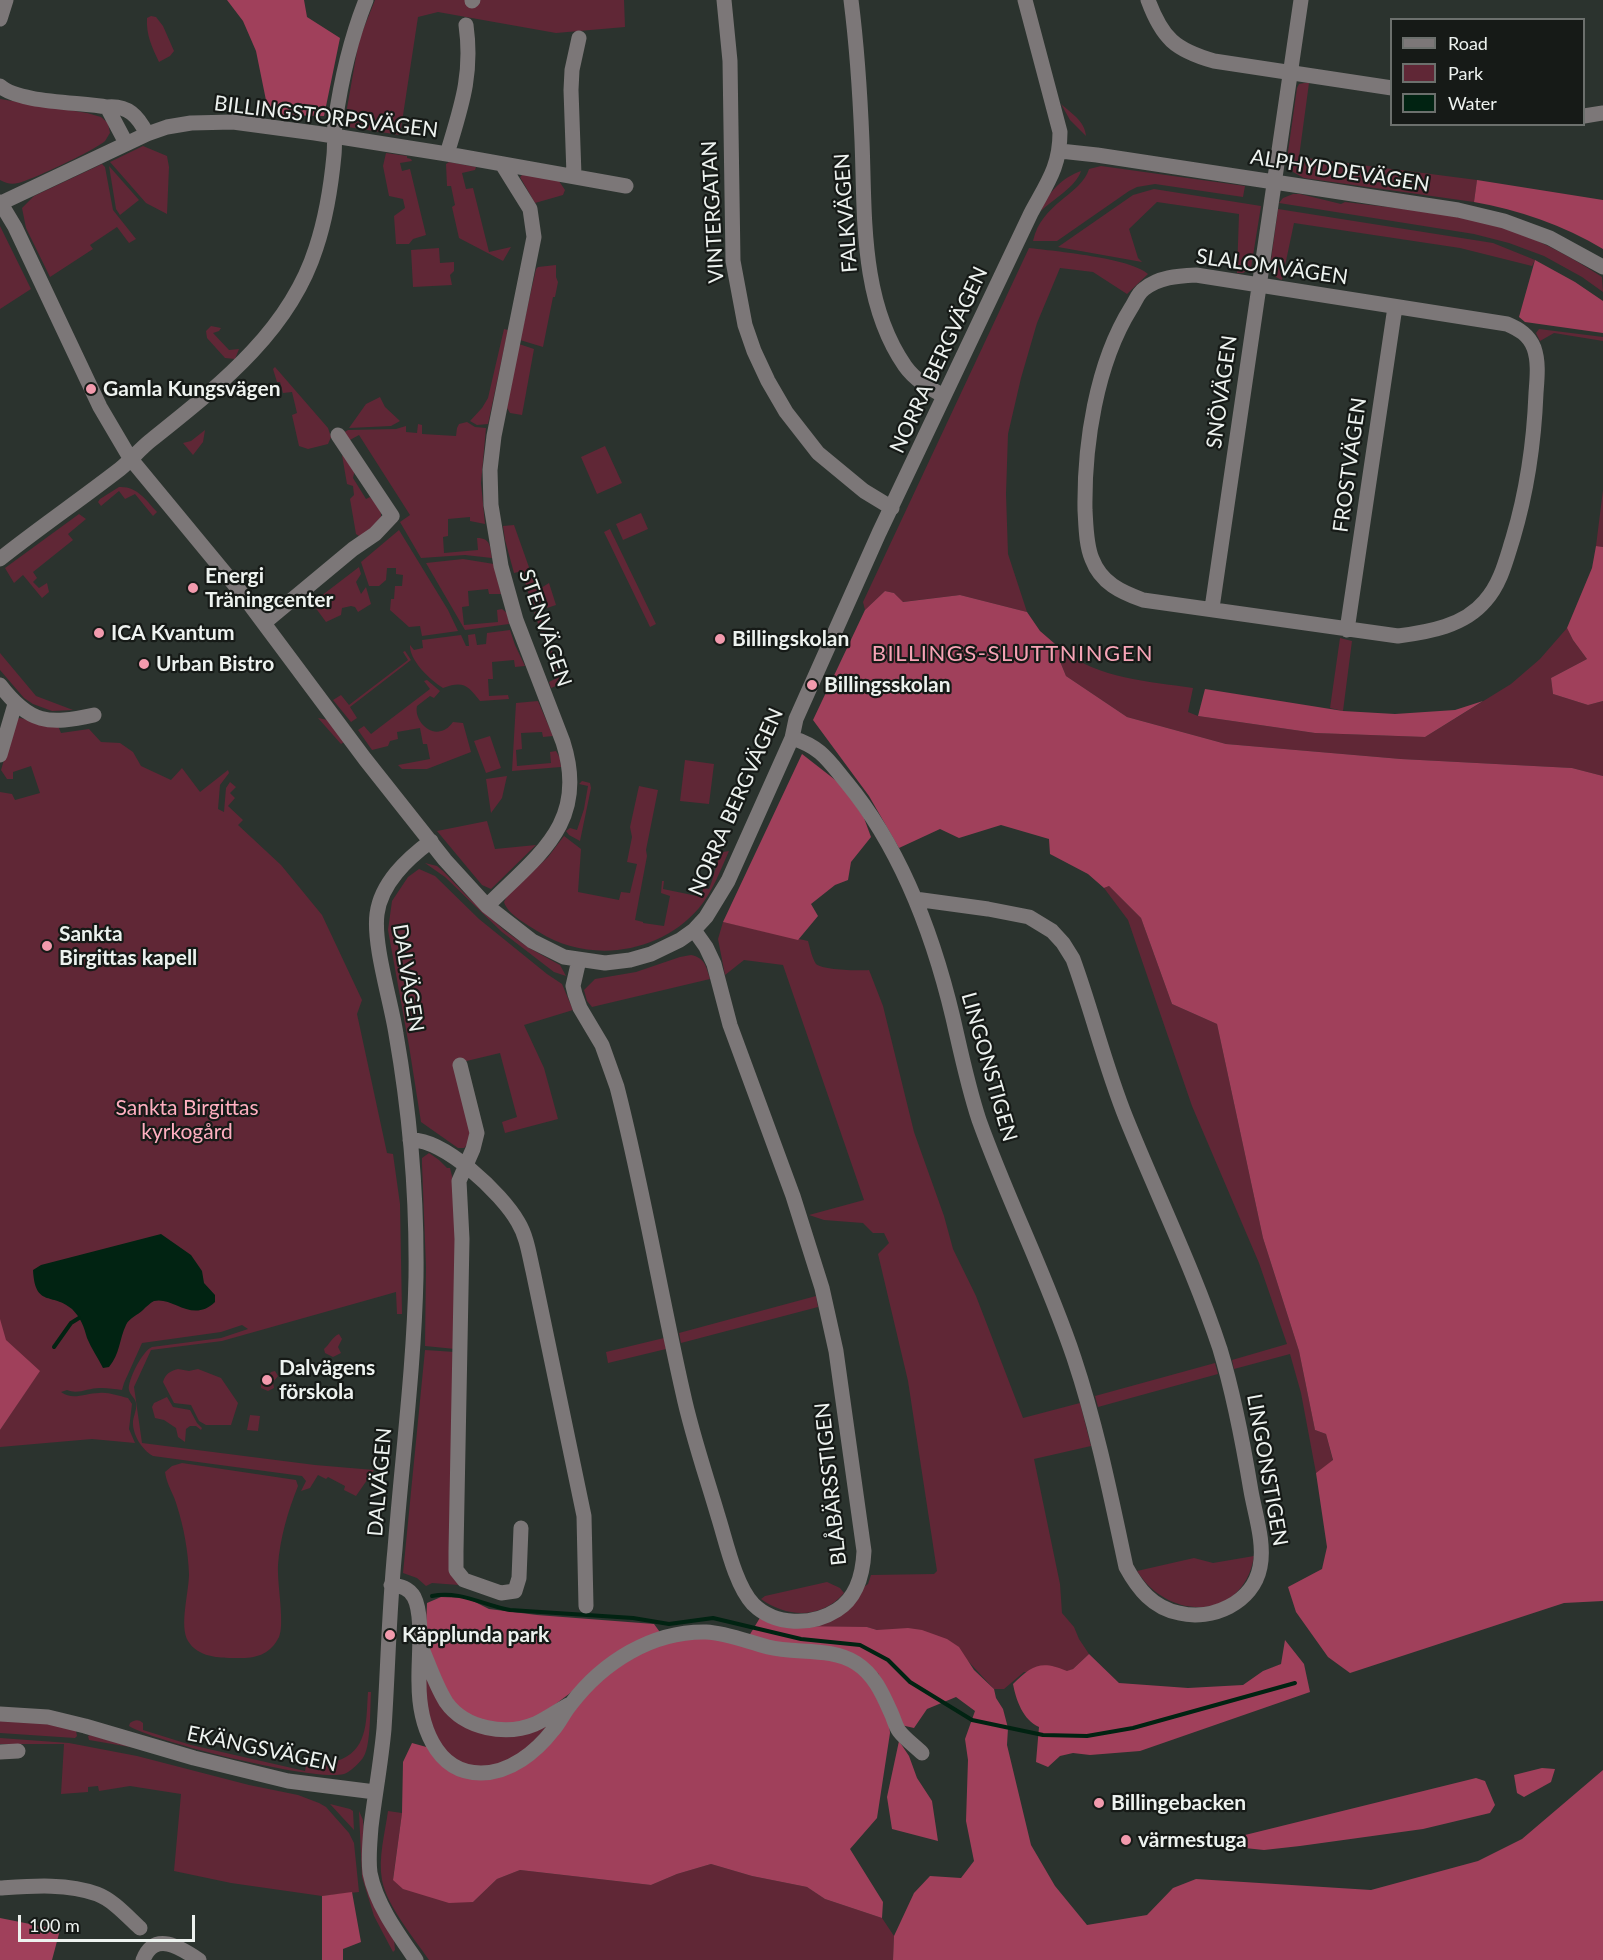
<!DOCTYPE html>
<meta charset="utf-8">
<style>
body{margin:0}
#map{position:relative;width:1603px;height:1960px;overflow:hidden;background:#2b332e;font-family:Lato,sans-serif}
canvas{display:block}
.legend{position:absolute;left:1390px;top:18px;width:195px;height:108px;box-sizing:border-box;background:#161a17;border:2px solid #6c706d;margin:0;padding:8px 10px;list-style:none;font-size:18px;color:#edf2ef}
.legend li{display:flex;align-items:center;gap:12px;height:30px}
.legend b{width:30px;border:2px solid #6c706d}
.scale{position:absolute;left:18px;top:1915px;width:177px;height:27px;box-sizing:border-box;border:3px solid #edf2ef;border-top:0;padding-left:8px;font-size:18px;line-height:21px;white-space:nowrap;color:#edf2ef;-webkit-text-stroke:4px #161a17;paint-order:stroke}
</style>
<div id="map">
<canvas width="1603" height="1960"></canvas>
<ul class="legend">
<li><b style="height:8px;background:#7c7778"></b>Road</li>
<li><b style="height:16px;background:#602736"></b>Park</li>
<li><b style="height:16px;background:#012312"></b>Water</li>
</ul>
<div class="scale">100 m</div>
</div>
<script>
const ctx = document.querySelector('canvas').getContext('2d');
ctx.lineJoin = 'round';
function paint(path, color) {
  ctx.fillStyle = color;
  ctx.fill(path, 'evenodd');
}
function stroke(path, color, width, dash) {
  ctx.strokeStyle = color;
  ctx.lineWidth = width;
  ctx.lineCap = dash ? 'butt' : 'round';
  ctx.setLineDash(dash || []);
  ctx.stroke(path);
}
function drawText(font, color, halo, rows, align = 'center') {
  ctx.font = font + ' Lato,sans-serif';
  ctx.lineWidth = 4.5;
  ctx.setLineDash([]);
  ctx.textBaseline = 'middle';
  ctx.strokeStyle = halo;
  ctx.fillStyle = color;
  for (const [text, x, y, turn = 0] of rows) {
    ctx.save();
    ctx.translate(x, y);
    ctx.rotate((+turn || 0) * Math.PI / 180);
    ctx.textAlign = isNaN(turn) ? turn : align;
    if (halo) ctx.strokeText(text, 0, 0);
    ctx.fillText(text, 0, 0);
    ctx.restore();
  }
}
paint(new Path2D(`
 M375 0H624L625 27 556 33 438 12 418 17 400 135 348 127 344 125 359 40Z
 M151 16 156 17 163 26 174 51 170 56 159 62C152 47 146 35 147 18Z
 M1304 83H1309L1299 157 1477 180 1474 202 1304 178 1293 172 1287 159 1297 88 1299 84Z
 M0 99 87 113 101 117 108 123 110 133C109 134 106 140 105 141 95 150 32 180 18 183 11 185 6 183 0 180Z
 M1061 104C1071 113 1085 121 1086 136L1070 120Z
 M143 146 167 156 169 167 167 214 146 203 110 162Z
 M386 153 407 156V158L411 159 412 161 400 163 402 171 410 169 426 235 413 239 409 244H396L394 216 405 208 403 199 389 196 383 166Z
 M449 162 476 167 475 170 462 173 466 189 473 188 489 252 511 247 503 261 459 238 452 207 455 205 451 186H447L446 164Z
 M102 164 105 167 113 210 136 239 129 243 117 227 90 245 93 249 50 277 26 228 22 208 34 196Z
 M109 166 139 200 120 215 116 209Z
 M1101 166 1245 186 1243 197 1155 184 1137 187 1129 191 1057 241H1033C1041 203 1081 195 1089 169Z
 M1081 171C1076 187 1053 199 1041 211 1047 193 1063 177 1081 171Z
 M523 174 559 181 565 190 563 195 535 203 520 177Z
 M1154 189 1261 206 1251 268 1243 273H1237L1239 214 1157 202 1129 229 1138 258 1142 262 1058 247 1133 195Z
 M1293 194H1300L1341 204 1345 202C1401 209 1459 213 1512 231 1545 242 1574 259 1602 277L1603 292 1582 277 1544 256 1509 243 1474 234 1279 203 1283 198Z
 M1278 209 1493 243 1535 260 1532 266 1460 248 1294 223 1282 280C1275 277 1272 275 1270 267Z
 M0 226 31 289 0 309Z
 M439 248 440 263 454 262V271L450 275 452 285 413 287 411 250Z
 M1029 248C1054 251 1131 258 1148 274L1127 294 1093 272 1060 268 1037 323 1021 378 1008 434 1006 494 1008 554 1027 612 960 595 902 602 894 593 885 591 865 610 863 602Z
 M556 265V277L558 282 555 297H553L543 347 520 340 536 269 538 267Z
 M211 326 221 328 219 331 213 333 229 350 239 349 235 359 225 358 207 338 206 331Z
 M504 329 508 330 488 424 477 425 470 421 482 408 488 398Z
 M1539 329 1603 337V341L1554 333 1540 341 1536 333Z
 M519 344 534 349 522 415 510 413 507 408Z
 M275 367 328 428 331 437 328 444 308 449 299 446 292 415 297 413 292 392 283 393 280 382H277L273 369Z
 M380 397 385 407 400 421 391 426 349 428 366 404Z
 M467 422 475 427 486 428 481 483 485 524 470 521V517L448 519V536L443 537 444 553 478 550 477 538C491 538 490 547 492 558L465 555 421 558 400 522 410 515 359 435 348 441 343 433 348 430 396 429 406 426V432L417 433 418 424 422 425V434L456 436 457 428 459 424Z
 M205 430 203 442 193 455 183 443 191 441Z
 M605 446 622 483 597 494 581 457Z
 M342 455 355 469 353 478 366 499 370 497C375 503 382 508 381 517L362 538 356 534 350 499 354 495 353 486 347 484Z
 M119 487C137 486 146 500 157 512L153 516 135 494 125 499 119 491 101 506 98 502 100 499Z
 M1603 490V547L1596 546Z
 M641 513 648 529 623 540 616 524Z
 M79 514 86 519 68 534 73 540 33 572 37 578 33 582 39 588 47 583 49 592 42 598 23 575 14 583 5 568Z
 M514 525 536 587 539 589 545 609 540 611 533 610 522 571 514 573 505 540 503 526Z
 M610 529 656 624 650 627 604 532Z
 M399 530 448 610 458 631 422 636 420 626 409 627 390 610 391 599H394L395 586H402L403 575 396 574V568H387L386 580 379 586H369L361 562Z
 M463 559 494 564 501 594H489L488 589 468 591 469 606 462 607 464 625 498 622 497 610 502 609 507 613 509 624 465 630 426 563Z
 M359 567 361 574 356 582 361 594 366 587 371 604 358 612 355 607 351 606 342 608 341 615 326 622 312 603Z
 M549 583 556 605 547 608 541 588Z
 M534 612 539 613 561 677V684L551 688 549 682 557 678Z
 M1567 628 1573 640 1587 659 1551 678 1553 694 1588 705 1603 701V776L1572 768 1401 759 1226 744 1127 717 1066 676 1059 659 1062 650C1100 679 1147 681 1193 688L1188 712 1198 716 1315 733 1425 737 1511 684 1540 659Z
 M510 630 515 645 525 666 515 667 514 660 492 662 493 679H488L489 696 508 695 509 699 480 701C468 686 464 680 443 688 430 680 409 660 410 645L414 650 423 648 422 640 461 635 466 646H469L468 635 475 634 477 645 486 644 487 633Z
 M1340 638 1352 641 1343 711 1330 708Z
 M405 651 411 660 350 707 357 718 351 722 333 700 341 695 349 705 408 660 403 652Z
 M0 653 36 696 73 710 52 711 33 704 24 698 0 670Z
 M427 680 440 691 434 698 430 696 417 706C414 719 428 735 441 731 446 730 450 726 453 722L463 723 471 752 427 769H402L398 765 430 759 427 744H423L420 728 397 732 398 739 390 741 388 746 372 750 358 730 364 726 371 734 430 689 424 681Z
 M538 701 553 736 543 737 542 732 521 733 522 749 516 750 517 766 551 763 550 752 556 751 560 758 561 767 512 771 516 703Z
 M20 718 58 726 61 733 89 729 101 742 120 743 133 752 141 766 171 780 182 768 200 792 228 770 229 773 220 785 218 809 224 812 226 788 230 782 236 787 230 793 235 798 228 806 243 820 238 825 281 865 322 915 362 1000 357 1014 387 1153 393 1154 400 1204 402 1314H397L396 1292 222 1341 151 1350 134 1387 142 1443 315 1465 374 1470 356 1496 344 1490 345 1486 328 1477 326 1479 318 1475 310 1488 301 1491 306 1481 302 1476 153 1456C142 1450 132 1434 133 1421 134 1415 137 1409 136 1403 135 1398 130 1395 129 1390 127 1381 143 1350 152 1347L221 1338 248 1329 242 1325 221 1332 142 1343 124 1383 122 1390C115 1389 108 1388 102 1388 89 1387 79 1395 67 1390L61 1392C73 1401 85 1393 99 1393 109 1392 118 1396 128 1398L132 1404 129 1429 135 1443 92 1439 0 1447V1430L38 1373 2 1337 0 1325V792L12 794 15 800 40 793 31 766 13 772V779H7L1 770 16 719Z
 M318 718 328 720 344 742 341 744Z
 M490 736 501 768 486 773 474 741Z
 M685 760 714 764 709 804 680 801Z
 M507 776 502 798 491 813 486 779Z
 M582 781 590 783 591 788 580 841 569 835 566 831 570 828 577 830 584 809 588 786 579 784Z
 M639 786 658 790 646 850 647 856 635 920 643 922V923L664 926 670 896 661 893 662 881H664L663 889 702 897 703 888 709 889C714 878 717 858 723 852L729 851C720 871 713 891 699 908 660 954 589 964 539 932 528 925 508 915 504 902L507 896 548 857 564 836 581 849 578 892 619 900 621 892 630 893 637 864 627 862 632 837 630 827Z
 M487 821 495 849 536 845 491 889 482 885 437 831Z
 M425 863 437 866 443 871 468 897 504 930 529 948 560 965 566 976 554 972 502 932 445 877Z
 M419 869 435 876 479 919 547 974 562 984 573 1010 524 1025 544 1068 558 1119 505 1133 502 1122 517 1117 500 1053 454 1064 472 1133 470 1142 464 1148H458L421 1122 409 1046 388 930 392 901 408 877Z
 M1109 886 1141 918 1172 1004 1217 1024 1263 1238 1299 1351 1315 1430 1326 1434 1333 1461 1316 1473 1301 1393 1290 1354 1234 1369 1232 1360 1287 1344 1259 1263 1192 1106 1128 920 1104 888Z
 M723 922 808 941C810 948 812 958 816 964 822 970 859 971 869 970L883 1006 914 1132 944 1216 953 1249 976 1296 1023 1418 1080 1403 1091 1446 1034 1459 1060 1584 1062 1613 1074 1627 1079 1639 1089 1654 1073 1669 1067 1672H1024L1004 1689H994L968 1661 877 1630 867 1627H808L868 1584 871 1575 934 1574 937 1571 908 1381 878 1254 889 1243 884 1233H873L863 1223 824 1220 809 1215 864 1200 783 965 744 960 725 975 718 939Z
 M691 955C705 958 706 966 710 979L592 1007 587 1001 584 990 595 979 636 972 680 957Z
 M429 1153 439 1160 447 1168H450L455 1188V1349L425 1346 426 1267 422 1164V1158Z
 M816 1296 818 1307 681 1343 679 1333Z
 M339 1334 342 1339 338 1347 341 1353 333 1357 325 1353 324 1349C330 1344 332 1337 339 1334Z
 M664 1338 666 1349 608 1363 606 1352Z
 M425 1350 455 1352 459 1585 432 1583 426 1586 417 1578 403 1573Z
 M1215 1363 1218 1374 1098 1407 1095 1396Z
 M178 1369 189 1371 198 1369 221 1378 238 1403 231 1425H206L199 1421 191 1405 174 1403 163 1382C165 1374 170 1371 178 1369Z
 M275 1371 278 1376 273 1382 274 1388 268 1391 261 1388V1383L265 1381 271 1372Z
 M167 1397 173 1407 190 1410 197 1423 202 1428 201 1430 196 1426H190L186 1429 185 1442 178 1437 176 1428 164 1420 155 1418 152 1407 154 1403Z
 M250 1415 260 1416 258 1431 247 1430Z
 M182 1463 296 1480 298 1486C288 1511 280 1538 278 1565 277 1584 285 1624 279 1637 271 1653 258 1658 242 1658 223 1658 199 1659 188 1641 179 1626 189 1592 189 1574 188 1551 184 1528 177 1506 174 1494 167 1486 165 1472L172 1466Z
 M1254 1556C1244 1621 1169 1622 1137 1571L1194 1558 1213 1563Z
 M827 1582 840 1588 844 1593C822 1619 787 1618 761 1599L765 1596Z
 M422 1671 555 1716 533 1744 505 1763 482 1768 453 1761 432 1734Z
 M368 1692H371C370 1707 371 1744 364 1756 361 1762 350 1772 344 1774 315 1782 155 1742 129 1726L130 1723C135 1720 138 1719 143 1723V1730L191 1745 305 1771 306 1766 315 1769C323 1764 333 1763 342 1759 369 1747 366 1717 368 1692Z
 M0 1719 42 1722 76 1731 77 1736 75 1738 0 1733Z
 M90 1735 136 1748 89 1740 88 1736Z
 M0 1738 69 1743 137 1756 249 1785 298 1795 319 1803 326 1807 349 1833 354 1843 359 1892 322 1896 231 1883 174 1871 181 1794 130 1786 99 1791 98 1786 88 1787V1792L61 1794 64 1744H0Z
 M330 1804 350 1809 353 1811 354 1830Z
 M359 1811 363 1820 366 1875 394 1939 395 1950 393 1952 374 1916 362 1877Z
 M388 1811 402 1813 393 1879 473 1902 497 1879 520 1870 651 1885 677 1874 711 1864 752 1876 807 1887 825 1899 882 1918 894 1936 893 1960H429C414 1938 387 1906 382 1880 378 1858 385 1833 388 1811Z`), '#602736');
paint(new Path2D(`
 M227 0H304L307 17 340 38 324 116 269 115 256 51 243 21Z
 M1477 180 1603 200V249C1564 225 1518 210 1474 202Z
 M1535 260 1575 282 1603 301V333L1525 322 1519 317Z
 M1596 546 1603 547V701L1588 705 1553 694 1551 678 1587 659 1573 640 1567 628 1592 568Z
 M885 591 894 593 903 602 960 595 1027 612 1040 631 1062 650 1059 659 1066 676 1127 717 1226 744 1401 759 1572 768 1603 776V1601L1564 1603 1350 1673 1328 1657 1296 1612 1288 1587 1322 1569 1327 1547 1316 1473 1333 1460 1326 1434 1315 1430 1299 1351 1263 1238 1217 1024 1172 1004 1141 918 1109 886 1104 888 1088 874 1050 854 1049 839 1001 825 959 838 940 829 899 848 869 796 813 720 865 610Z
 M1205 689 1343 711 1395 714 1455 710 1483 701 1425 737 1315 733 1198 716Z
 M802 754 843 786 864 818 871 837 851 862 848 880 835 885 811 904 818 916 798 940 723 922Z
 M0 1319 6 1340 40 1371 0 1430Z
 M441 1597 467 1598 489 1609 537 1615 654 1624 662 1635 606 1663 569 1694 537 1718 503 1726 468 1717 444 1691 427 1646 426 1628 427 1603Z
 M761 1616 787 1626 867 1627 877 1630 908 1628 922 1630 947 1639 959 1647 974 1670 994 1689 996 1698 1003 1709 1008 1728 1007 1745 1031 1845 1055 1886 1087 1925 1147 1915 1173 1888 1196 1879 1371 1890 1478 1861 1522 1839 1603 1770V1960H893L894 1936 914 1893 930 1876 961 1878 974 1861 966 1821 968 1760 965 1739 975 1711 956 1697 927 1709 914 1728 901 1725 878 1673 799 1648 749 1636Z
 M706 1636 842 1661 867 1679 889 1723 890 1733 877 1818 850 1849 883 1902 882 1918 825 1899 807 1887 752 1876 711 1864 677 1874 651 1885 520 1870 497 1879 473 1902 449 1903 403 1889 393 1880 402 1813 403 1762 412 1743 430 1748 444 1765 498 1776 577 1704 611 1668 663 1643Z
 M1285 1640 1304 1664 1310 1692 1140 1751 1090 1755 1073 1753 1060 1756 1048 1767 1036 1762 1039 1727C1023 1720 1016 1700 1013 1684 1032 1665 1041 1660 1067 1671L1073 1669 1089 1654 1119 1683 1188 1688 1243 1685 1263 1671 1281 1664Z
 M899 1741 909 1756 917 1778 932 1801 938 1841 892 1829 887 1797Z
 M1542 1768 1555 1769 1551 1782 1524 1797 1517 1793 1514 1775Z
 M1476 1778 1485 1781 1495 1805 1490 1813 1423 1829 1300 1846 1264 1850 1235 1847 1236 1839 1245 1835Z
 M352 1892 361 1942 343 1949V1960H322V1896Z
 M0 1918 60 1930 52 1960H0Z`), '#a0405b');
paint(new Path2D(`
 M161 1234 191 1255 202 1271 204 1283 215 1295V1302C192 1324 173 1296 154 1301 150 1303 146 1307 143 1310 138 1315 129 1318 126 1325 119 1340 120 1354 109 1367L103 1368C98 1358 91 1348 87 1338 84 1327 81 1318 72 1309 52 1292 35 1308 33 1270L41 1265Z`), '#012312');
stroke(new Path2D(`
 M54 1347 71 1323 79 1318
 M432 1596C459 1590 483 1605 510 1610L633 1618 669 1624 713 1618 801 1639 860 1645 888 1660 910 1682 972 1720 1043 1735 1087 1736 1133 1728 1295 1683`), '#012312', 4);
stroke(new Path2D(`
 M724 0 730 61 733 261 745 325 754 351 768 381 786 412 818 453 864 491 892 508
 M851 0C857 47 860 93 862 141 865 215 860 301 905 366 915 380 929 388 944 396
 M1148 0C1162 38 1175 50 1214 61L1392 88
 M472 1 473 0
 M0 19 6 0
 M0 86C18 103 81 102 107 107 128 105 138 116 147 134
 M107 107 126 143
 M1584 116 1603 113
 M1060 151 1097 155 1458 210 1504 221 1550 238 1603 267
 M447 154C461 107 473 75 466 25
 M574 175 571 90 572 70 579 38
 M0 202 15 227 100 407 130 458 239 590 365 759 445 860 487 906 532 941 564 957 605 963 630 960 651 954 680 940 694 930 706 917 728 881 792 738 796 719 879 533 1031 213C1047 183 1060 167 1060 132L1025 0
 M1 203 147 134 167 127 191 123 233 122 315 133 447 154 626 186
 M1196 275 1507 324C1519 329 1529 335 1534 348 1539 362 1537 379 1536 393 1534 443 1527 491 1513 538 1506 560 1501 583 1485 601 1464 626 1429 632 1398 636L1143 600C1121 592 1101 583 1092 559 1086 545 1086 526 1085 510 1084 445 1096 364 1131 308 1135 302 1138 293 1144 289 1159 277 1177 276 1196 275Z
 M0 559C39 528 80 500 120 469 130 461 139 450 150 441 216 388 289 333 316 248 326 218 331 187 334 155 335 144 334 133 335 123 341 80 350 40 366 0
 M1212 608 1301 0
 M264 623 353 549 375 534 392 516 338 435
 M1347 630 1395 307
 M0 685C30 724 48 725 94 715
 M792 738C821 747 828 760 847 783 902 850 933 934 953 1018 961 1053 968 1087 979 1120 1008 1201 1047 1277 1074 1358 1097 1427 1111 1497 1126 1567 1138 1589 1153 1608 1179 1613 1212 1621 1253 1603 1260 1567 1265 1543 1255 1514 1251 1491 1243 1443 1234 1395 1220 1349 1194 1270 1157 1195 1126 1118 1105 1066 1092 1011 1073 959L1063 943 1052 931 1029 917 988 909 915 899
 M0 755 15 704
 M487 906C538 855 589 823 563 742L516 620 501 566 491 505 490 470 494 436 534 237 530 209 502 164
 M579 960 573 986 575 994 580 1008 602 1045 617 1087C643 1188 660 1292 683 1393 692 1435 706 1475 718 1516 726 1541 735 1585 753 1604 775 1626 812 1626 837 1610 858 1597 863 1573 864 1551L836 1351 822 1288 793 1196 730 1025 714 964 706 947 694 930
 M460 1065 477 1133 473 1149 459 1181 462 1239 456 1551V1570L464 1580 501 1593 515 1591 519 1578 521 1528
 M410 1140C444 1138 502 1194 518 1222 527 1237 529 1254 533 1271L584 1516 586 1606
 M391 1585C401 1586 409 1588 414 1597 424 1616 418 1661 419 1683 419 1722 434 1773 481 1773 510 1773 536 1752 553 1730 560 1722 564 1712 571 1704 603 1662 652 1631 706 1632 727 1633 748 1642 768 1647 796 1654 831 1647 856 1663 875 1675 883 1695 892 1715 894 1720 896 1727 899 1731 905 1739 915 1746 922 1753
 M423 1651C430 1668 436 1686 446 1702 465 1729 506 1736 535 1724 546 1719 557 1711 568 1705
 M0 1714 48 1717 85 1726 194 1758 288 1781 375 1792
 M0 1752 18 1751
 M0 1888C31 1886 67 1883 97 1894 113 1900 127 1916 140 1928
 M143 1960C155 1930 181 1948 199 1960
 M416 1960C398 1934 376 1904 370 1873 368 1858 370 1842 371 1827 375 1794 381 1762 384 1729 388 1669 389 1609 395 1549 402 1459 414 1368 416 1277 417 1196 410 1114 396 1034 391 1001 373 945 377 914 381 883 407 859 431 841`), '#7c7778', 15);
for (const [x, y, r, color] of [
 [91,389,6,"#f29aad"],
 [193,588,6,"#f29aad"],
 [99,633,6,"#f29aad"],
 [720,639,6,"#f29aad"],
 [144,664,6,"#f29aad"],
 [812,685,6,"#f29aad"],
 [47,946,6,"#f29aad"],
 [267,1380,6,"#f29aad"],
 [390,1635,6,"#f29aad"],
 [1099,1803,6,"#f29aad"],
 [1126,1840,6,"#f29aad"]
]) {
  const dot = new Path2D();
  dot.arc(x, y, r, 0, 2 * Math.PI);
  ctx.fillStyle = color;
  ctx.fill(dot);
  stroke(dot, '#161a17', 2);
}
drawText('21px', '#edf2ef', '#161a17', [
 ["BILLINGSTORPSVÄGEN",326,117,7],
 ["ALPHYDDEVÄGEN",1340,171,9],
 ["VINTERGATAN",713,212,-93],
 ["FALKVÄGEN",846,213,-94],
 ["SLALOMVÄGEN",1272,267,8],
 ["NORRA BERGVÄGEN",939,360,-65],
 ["SNÖVÄGEN",1222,392,-82],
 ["FROSTVÄGEN",1350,465,-82],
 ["STENVÄGEN",545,628,71],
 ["NORRA BERGVÄGEN",736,802,-66],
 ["DALVÄGEN",408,978,81],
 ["LINGONSTIGEN",989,1067,74],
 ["LINGONSTIGEN",1267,1470,80],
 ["DALVÄGEN",380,1482,-85],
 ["BLÅBÄRSSTIGEN",831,1484,-96],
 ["EKÄNGSVÄGEN",262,1749,12]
]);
drawText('bold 21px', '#edf2ef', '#161a17', [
 ["Gamla Kungsvägen",103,389],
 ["Energi",205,576],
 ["Träningcenter",205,600],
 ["ICA Kvantum",111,633],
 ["Billingskolan",732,639],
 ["Urban Bistro",156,664],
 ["Billingsskolan",824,685],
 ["Sankta",59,934],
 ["Birgittas kapell",59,958],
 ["Dalvägens",279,1368],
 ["förskola",279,1392],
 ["Käpplunda park",402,1635],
 ["Billingebacken",1111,1803],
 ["värmestuga",1138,1840]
], 'left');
drawText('21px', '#ffafc0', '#161a17', [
 ["Sankta Birgittas",187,1108],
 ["kyrkogård",187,1132]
]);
ctx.letterSpacing = '1.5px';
drawText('22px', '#f7a4b6', '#161a17', [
 ["BILLINGS-SLUTTNINGEN",1013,654]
]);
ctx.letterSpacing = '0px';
</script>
